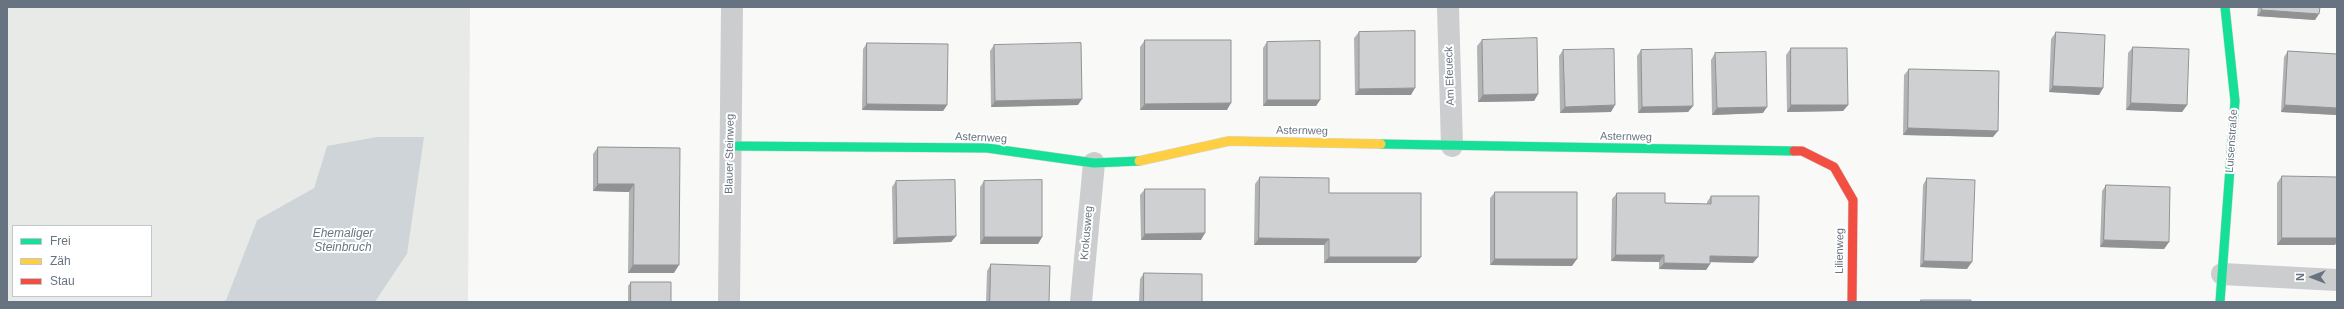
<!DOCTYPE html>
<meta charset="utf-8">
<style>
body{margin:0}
#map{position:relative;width:2344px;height:309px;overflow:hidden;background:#f9f9f8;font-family:Arial,sans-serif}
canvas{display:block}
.frame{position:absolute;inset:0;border:8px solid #677380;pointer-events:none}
.legend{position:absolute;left:12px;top:225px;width:140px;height:72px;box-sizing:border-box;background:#fff;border:1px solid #c2c7cc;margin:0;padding:5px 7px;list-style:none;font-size:12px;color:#677380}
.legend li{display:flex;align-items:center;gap:8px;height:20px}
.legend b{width:20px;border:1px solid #c2c7cc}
.north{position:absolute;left:2292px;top:257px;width:40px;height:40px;-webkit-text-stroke:3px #fff;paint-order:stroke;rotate:270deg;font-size:11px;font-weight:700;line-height:16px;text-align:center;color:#677380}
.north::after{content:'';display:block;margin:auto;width:14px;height:18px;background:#677380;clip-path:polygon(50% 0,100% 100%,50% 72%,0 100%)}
</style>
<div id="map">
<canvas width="2344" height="309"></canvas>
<div class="frame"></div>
<ul class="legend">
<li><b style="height:5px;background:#16e098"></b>Frei</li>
<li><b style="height:5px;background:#ffcf43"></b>Zäh</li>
<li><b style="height:5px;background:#f24e42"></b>Stau</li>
</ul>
<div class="north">N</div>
</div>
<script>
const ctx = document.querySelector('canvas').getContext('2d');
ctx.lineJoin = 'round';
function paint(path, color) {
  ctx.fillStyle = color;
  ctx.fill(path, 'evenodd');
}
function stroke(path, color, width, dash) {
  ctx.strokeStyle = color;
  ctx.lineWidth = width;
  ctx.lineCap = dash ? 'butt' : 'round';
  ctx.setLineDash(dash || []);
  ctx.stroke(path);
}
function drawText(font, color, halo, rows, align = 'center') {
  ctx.font = font + ' Arial,sans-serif';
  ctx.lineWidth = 4;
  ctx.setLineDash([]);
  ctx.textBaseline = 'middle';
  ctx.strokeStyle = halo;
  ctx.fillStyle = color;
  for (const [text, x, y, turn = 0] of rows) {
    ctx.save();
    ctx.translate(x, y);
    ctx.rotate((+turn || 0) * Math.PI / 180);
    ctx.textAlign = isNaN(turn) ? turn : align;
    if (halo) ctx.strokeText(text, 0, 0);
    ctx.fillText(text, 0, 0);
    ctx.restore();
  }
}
paint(new Path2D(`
 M7 7H470L468 302H375L407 254 327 146 314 188 257 220 226 300 220 302H7ZM13 226H151V296H13Z`), '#e7eae6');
paint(new Path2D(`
 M377 137H424L407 254 375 302H220L226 300 257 220 314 188 327 146Z`), '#ced4d7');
const fast = new Path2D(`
 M1381 144 1794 151
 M730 146 987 148 1094 163 1139 161
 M2220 302 2235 101 2225 7`);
const slow = new Path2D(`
 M1139 161 1229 141 1381 144`);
const jam = new Path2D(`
 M1794 151H1802L1834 167 1853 200 1852 302`);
stroke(fast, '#d5d6d6', 10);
stroke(slow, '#d5d6d6', 10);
stroke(jam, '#d5d6d6', 10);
stroke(new Path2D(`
 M1448 7 1452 146
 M2222 274 2337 280
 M729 302 732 7
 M1081 302 1094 163`), '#cccdce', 22);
stroke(fast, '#16e098', 9);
stroke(slow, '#ffcf43', 9);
stroke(jam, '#f24e42', 9);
paint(new Path2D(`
 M2258 7H2320L2315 20 2257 16Z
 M1359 32 1411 95H1355L1354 38Z
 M2056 32 2103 88 2099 95 2049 92 2051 39Z
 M1145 40 1227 110H1140V47Z
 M1482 40 1538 94 1534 101 1478 102 1477 46Z
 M1267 42 1320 100 1316 106H1263V48Z
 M867 43 947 105 943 111 862 110 863 49Z
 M994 45 1078 105 991 107 990 51Z
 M2133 47 2187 105 2182 112 2126 110 2128 53Z
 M1791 48 1848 105 1843 111 1787 112 1786 55Z
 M1563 50 1611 112 1560 113 1559 56Z
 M1641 50 1693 106 1688 112 1638 113 1637 56Z
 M2288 51 2337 54V115L2281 112 2284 57Z
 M1715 53 1763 113 1712 115 1711 60Z
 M1909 69 1993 137 1903 135 1904 75Z
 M598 147 680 148 674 273H628L629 192 593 191V154Z
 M2282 176 2335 245H2277V183Z
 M1260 177 1329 193 1416 263H1324V245H1254L1255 184Z
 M1927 178 1967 269 1920 267 1923 185Z
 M896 181 956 236 951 242 893 244 892 187Z
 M984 181 1042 237 1038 244H980V187Z
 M2106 185 2169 242 2164 249 2100 247 2102 191Z
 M1145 189 1201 240H1141L1140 195Z
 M1495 192 1572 266 1490 265V198Z
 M1617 193 1665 203 1707 204V202L1711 196 1753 263 1710 262V264L1706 270 1659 269V262L1611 261 1612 199Z
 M991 264 1049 302H986L987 271Z
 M1144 273 1202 302H1139L1140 279Z
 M631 282 671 302H628V286Z`), '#b2b3b5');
paint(new Path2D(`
 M2262 10 2319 14 2315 20 2257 16Z
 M2053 86 2103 88 2099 95 2049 92Z
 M1415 88 1411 95H1355L1359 89Z
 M1538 94 1534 101 1478 102 1483 95Z
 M1082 99 1078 105 991 107 995 101Z
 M1267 100H1320L1316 106H1263Z
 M1231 103 1227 110H1140L1145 104Z
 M2131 103 2187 105 2182 112 2126 110Z
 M867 104 947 105 943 111 862 110Z
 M1615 105 1611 112 1560 113 1565 107Z
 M1791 105H1848L1843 111 1787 112Z
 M2285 105 2337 108V115L2281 112Z
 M1693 106 1688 112 1638 113 1642 107Z
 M1767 107 1763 113 1712 115 1717 108Z
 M1908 128 1998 131 1993 137 1903 135Z
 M598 184H634L629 192 593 191Z
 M1205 233 1201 240H1141L1145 234Z
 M956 236 951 242 893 244 897 238Z
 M984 237H1042L1038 244H980Z
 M1259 238 1329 239 1324 245H1254Z
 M2282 238H2337V242L2335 245H2277Z
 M2104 240 2169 242 2164 249 2100 247Z
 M1616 255H1664L1659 262 1611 261Z
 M1710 256 1758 257 1753 263 1706 262Z
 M1329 257H1421L1416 263H1324Z
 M1495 259H1577L1572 266 1490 265Z
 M1924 261 1972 262 1967 269 1920 267Z
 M1664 263 1710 264 1706 270 1659 269Z
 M633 265H679L674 273H628Z`), '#919293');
const building = new Path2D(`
 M2262 7H2320L2319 14 2262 10Z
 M1415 31V88L1359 89V32Z
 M2056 32 2105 35 2103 88 2053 86Z
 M1537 38 1538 94 1483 95 1482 40Z
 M1145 40H1231V103L1145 104Z
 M1320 41V100H1267V42Z
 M867 43 948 44 947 105 867 104Z
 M1081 43 1082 99 995 101 994 45Z
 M2133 47 2189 49 2187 105 2131 103Z
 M1791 48H1847L1848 105H1791Z
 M1614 49 1615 105 1565 107 1563 50Z
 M1692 49 1693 106 1642 107 1641 50Z
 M2288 51 2337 54V108L2285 105Z
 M1766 52 1767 107 1717 108 1715 53Z
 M1909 69 1999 71 1998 131 1908 128Z
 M598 147 680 148 679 265H633L634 184H598Z
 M2282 176 2337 177V238H2282Z
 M1260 177 1329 178V193H1421V257H1329V239L1259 238Z
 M1927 178 1975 180 1972 262 1924 261Z
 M955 180 956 236 897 238 896 181Z
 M1042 180V237H984V181Z
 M2106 185 2170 187 2169 242 2104 240Z
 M1145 189H1205V233L1145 234Z
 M1495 192H1577V259H1495Z
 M1617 193H1665V203L1711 204V196H1759L1758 257 1710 256V264L1664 263V255H1616Z
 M991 264 1050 266 1049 302H990Z
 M1144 273 1202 274V302H1144Z
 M631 282H671V302H631Z
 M1921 300H1971V302H1921Z`);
paint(building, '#cfd0d2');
stroke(building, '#919293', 1);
drawText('11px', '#677380', '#fff', [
 ["Am Efeueck",1450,76,-92],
 ["Asternweg",1302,131,1],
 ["Asternweg",1626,137,1],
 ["Asternweg",981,138,3],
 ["Luisenstraße",2232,141,-86],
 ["Blauer Steinweg",730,154,-89],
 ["Krokusweg",1087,233,-85],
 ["Lilienweg",1840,251,-89]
]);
drawText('italic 12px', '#677780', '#fff', [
 ["Ehemaliger",343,234],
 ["Steinbruch",343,248]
]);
</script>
